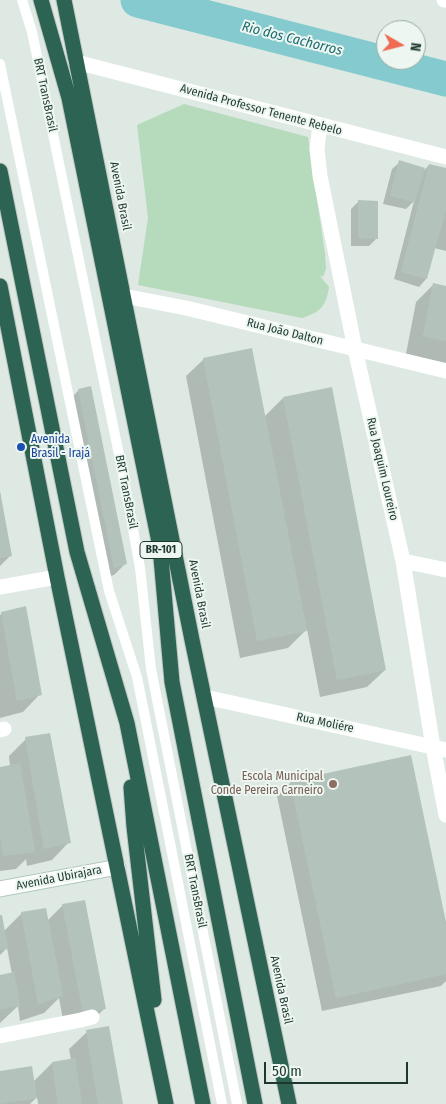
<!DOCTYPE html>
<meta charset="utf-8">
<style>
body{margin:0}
#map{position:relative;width:446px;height:1104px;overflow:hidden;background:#dde9e2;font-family:"Fira Sans Condensed",sans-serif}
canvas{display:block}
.north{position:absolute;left:376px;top:20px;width:50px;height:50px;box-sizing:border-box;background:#edf6f1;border:1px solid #9baaa3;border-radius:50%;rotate:98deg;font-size:14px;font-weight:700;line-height:20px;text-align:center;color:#1f382f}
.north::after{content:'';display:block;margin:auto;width:18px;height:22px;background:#ef6b54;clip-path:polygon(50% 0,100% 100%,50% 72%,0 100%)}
.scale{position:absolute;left:264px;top:1062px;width:144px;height:22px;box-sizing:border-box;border:2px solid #1f382f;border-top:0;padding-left:6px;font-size:15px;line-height:18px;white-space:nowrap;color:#1f382f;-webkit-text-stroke:4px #edf6f1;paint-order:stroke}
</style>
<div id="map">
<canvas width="446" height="1104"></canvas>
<div class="north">N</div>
<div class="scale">50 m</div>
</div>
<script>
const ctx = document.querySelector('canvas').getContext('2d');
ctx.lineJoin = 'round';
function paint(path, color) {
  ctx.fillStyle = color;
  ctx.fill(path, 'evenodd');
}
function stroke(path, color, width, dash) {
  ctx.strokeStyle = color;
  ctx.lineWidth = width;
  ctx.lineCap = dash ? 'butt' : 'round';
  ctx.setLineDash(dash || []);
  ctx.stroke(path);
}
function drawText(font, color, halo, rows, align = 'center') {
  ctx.font = font + ' "Fira Sans Condensed",sans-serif';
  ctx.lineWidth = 4;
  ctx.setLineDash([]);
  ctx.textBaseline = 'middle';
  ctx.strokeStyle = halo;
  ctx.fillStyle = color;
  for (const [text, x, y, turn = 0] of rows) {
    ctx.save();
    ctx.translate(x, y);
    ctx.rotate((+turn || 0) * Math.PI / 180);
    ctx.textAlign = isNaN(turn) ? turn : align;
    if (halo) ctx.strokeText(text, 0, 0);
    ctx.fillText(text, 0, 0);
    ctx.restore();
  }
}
paint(new Path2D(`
 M184 104 308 137 325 254 326 269 323 277 319 275 329 287C326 306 321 312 302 318L138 285 148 218 137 125Z`), '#b6dabc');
paint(new Path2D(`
 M400 162 422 173 429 165 446 169V251L434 248 426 279 419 287 394 279 414 201 406 209 383 204 392 169Z
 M359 201 376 239 369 246H351V209Z
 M433 285 446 287V363L406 354 416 302Z
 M204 359 264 417 283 398 385 670 367 687 320 697 307 629 288 648 240 658 186 376Z
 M79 390 125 564 114 575 104 578 68 401Z
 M0 492 10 556 0 566Z
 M2 613 40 694 23 712 0 718V615Z
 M26 739 69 842 52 860 27 866 26 859 16 869 0 871V768L10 766 9 756Z
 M291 782 446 928V981L441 986 322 1011 277 796Z
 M63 905 105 1008 87 1026 65 1030 59 998 44 1013 20 1021 18 1006 0 1023V976L12 974 7 948 0 955V917L4 931 22 913 47 921Z
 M87 1032 121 1104H38L37 1097 30 1104H0V1072L33 1082 52 1063 71 1060 69 1049Z`), '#0003');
stroke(new Path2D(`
 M138 0 446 79`), '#85cace', 35);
paint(new Path2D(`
 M399 160 425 168 415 202 390 196Z
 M429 164 446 168V209L427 279 401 272Z
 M358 200 378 201V239L358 238Z
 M433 283 446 286V341L423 336Z
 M252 348 307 631 257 641 203 358Z
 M91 386 127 564 114 568 78 389Z
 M332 387 386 670 337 680 283 397Z
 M0 491 12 556 0 558Z
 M26 606 42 695 17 701 1 612Z
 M50 733 71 843 44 849 25 737Z
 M411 755 446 922V974L336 998 290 781Z
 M20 763 35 852 3 856 0 835V767Z
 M85 900 106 1009 83 1013 62 904Z
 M46 908 63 996 38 1004 21 912Z
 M0 915H2L8 949 0 950Z
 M14 972 20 1006 0 1009V975Z
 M109 1026 123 1104H98L86 1030Z
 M75 1058 82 1104H58L52 1062Z
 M32 1066 37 1098 0 1104V1071Z`), '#b3c3bb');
const secondary = new Path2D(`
 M0 889 118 867`);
const highway = new Path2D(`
 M41 0 69 98 160 547 172 682 255 1104
 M64 0 192 640 289 1104
 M0 171 77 552 127 723 203 1104
 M0 286 57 577 166 1104
 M131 787 134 827 154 1000`);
stroke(secondary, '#b1c8bd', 17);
stroke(highway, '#c0c7c5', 17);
stroke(new Path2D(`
 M22 0 32 32 123 474 140 568 151 669 237 1104
 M0 64 109 591 137 677 222 1104`), '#fff', 10);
stroke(new Path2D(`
 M444 0H446
 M76 62 446 157
 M320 125 317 149 320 176 355 349 403 561 433 747 446 815
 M124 296 186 308 446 371
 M403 561 446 570
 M0 587 57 577
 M205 697 446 750
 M0 730 4 729
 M0 1036 81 1020 92 1017`), '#fff', 15);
stroke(secondary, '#fff', 15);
stroke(highway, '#2c6352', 15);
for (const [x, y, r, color] of [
 [21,447,5,"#1a4fb4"],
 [333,784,5,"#8d6e63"]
]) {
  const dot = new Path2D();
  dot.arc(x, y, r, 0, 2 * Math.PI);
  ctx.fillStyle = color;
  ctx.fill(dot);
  stroke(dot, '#edf6f1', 2);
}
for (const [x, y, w] of [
 [161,550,42]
]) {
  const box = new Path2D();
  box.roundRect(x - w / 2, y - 8.5, w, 17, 4);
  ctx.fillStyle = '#edf6f1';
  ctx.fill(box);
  stroke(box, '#1f382f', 1);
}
drawText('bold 11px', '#1f382f', null, [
 ["BR-101",161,550]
]);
drawText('12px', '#1f382f', '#edf6f1', [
 ["BRT TransBrasil",45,95,78],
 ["Avenida Professor Tenente Rebelo",261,110,15],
 ["Avenida Brasil",120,196,79],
 ["Rua João Dalton",285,332,14],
 ["Rua Joaquim Loureiro",382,469,77],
 ["BRT TransBrasil",126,492,79],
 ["Avenida Brasil",199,594,79],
 ["Rua Moliére",325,723,12],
 ["Avenida Ubirajara",59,878,-11],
 ["BRT TransBrasil",195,891,79],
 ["Avenida Brasil",281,990,78]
]);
drawText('12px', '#164399', '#edf6f1', [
 ["Avenida",31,440],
 ["Brasil - Irajá",31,454]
], 'left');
drawText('12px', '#785e54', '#edf6f1', [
 ["Escola Municipal",323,777],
 ["Conde Pereira Carneiro",323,791]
], 'right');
drawText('italic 14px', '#1b6b72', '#edf6f1', [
 ["Rio dos Cachorros",292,39,14]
]);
</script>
